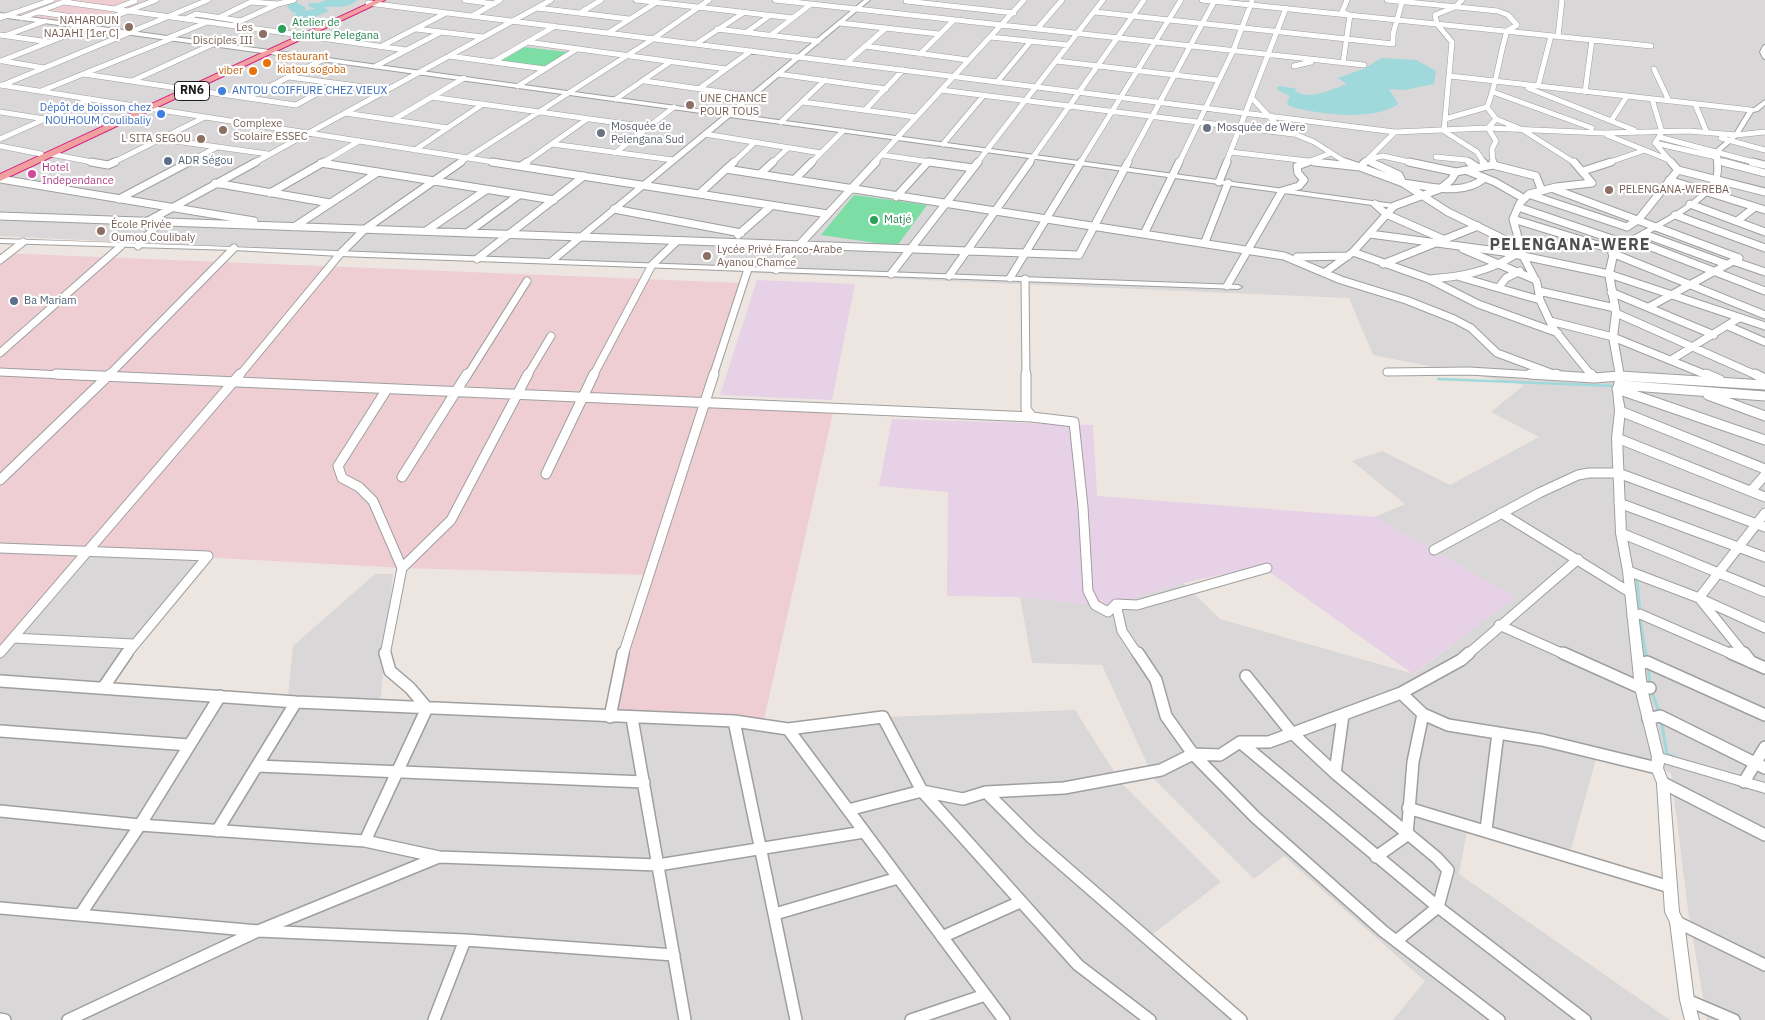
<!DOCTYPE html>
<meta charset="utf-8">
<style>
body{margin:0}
canvas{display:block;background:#ede6e0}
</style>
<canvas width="1765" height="1020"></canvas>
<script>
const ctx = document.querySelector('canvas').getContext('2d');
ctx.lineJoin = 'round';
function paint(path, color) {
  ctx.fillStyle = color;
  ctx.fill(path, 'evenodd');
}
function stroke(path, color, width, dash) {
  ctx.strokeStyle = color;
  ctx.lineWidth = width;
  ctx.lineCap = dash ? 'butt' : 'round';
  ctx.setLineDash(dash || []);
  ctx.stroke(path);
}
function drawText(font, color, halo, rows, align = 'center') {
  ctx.font = font + ' "IBM Plex Sans",sans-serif';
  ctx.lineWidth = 4.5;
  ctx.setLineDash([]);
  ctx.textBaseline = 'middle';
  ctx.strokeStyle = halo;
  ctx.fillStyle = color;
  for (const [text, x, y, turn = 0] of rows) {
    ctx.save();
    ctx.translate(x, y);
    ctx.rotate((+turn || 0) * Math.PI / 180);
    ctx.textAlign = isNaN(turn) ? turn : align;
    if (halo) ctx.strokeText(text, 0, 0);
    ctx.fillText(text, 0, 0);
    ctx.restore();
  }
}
paint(new Path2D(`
 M0 0H1765V1020H1707L1688 910 1671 773 1598 752 1571 849 1468 825 1459 874 1670 1020H1393L1425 981 1284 856 1254 879 1154 779 1102 665 1032 663 1020 597 1106 606 1183 583 1220 619 1414 674 1514 597 1375 517 1405 504 1352 461 1382 451 1450 485 1539 437 1491 412 1524 385 1373 355 1349 298 759 273 0 236Z
 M90 551 208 556 103 687 288 698 293 646 375 574H393L380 703 788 729 883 717 1075 710 1122 784 1221 882 1150 936 1240 1020H0V653Z`), '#d9d7d8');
paint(new Path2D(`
 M56 0H126L147 3 88 25 15 15Z
 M0 253 742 283 704 402 834 408 763 724 610 717 647 575 402 568 90 551 0 653Z`), '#eeced3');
paint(new Path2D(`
 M757 280 855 284 832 400 720 395Z
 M892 419 1093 425 1097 496 1375 517 1515 597 1413 674 1261 566 1183 583 1106 606 1020 597 947 596 948 492 879 486Z`), '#e6d1e6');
paint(new Path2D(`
 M524 47 567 52 544 67 501 61Z
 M854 195 927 205 897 246 821 235Z`), '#7cdea5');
paint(new Path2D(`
 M327 0H357C348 9 335 6 324 7L329 11 304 22 293 16 297 13 292 12 287 6 294 1 306 8 305 11 317 8 308 7 309 3H319Z
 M1382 58 1416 60 1436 71 1434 84 1404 90 1389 89 1398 104C1374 122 1315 114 1289 106L1287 102 1290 96 1278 90 1277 87 1280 86 1298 89 1294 90C1308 102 1332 89 1347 84L1338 78 1363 69Z`), '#9fd9db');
stroke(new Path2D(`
 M1438 379 1615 386
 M1637 578 1640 612
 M1640 618 1646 655`), '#9fd9db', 2.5);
stroke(new Path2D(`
 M1646 653 1647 659
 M1648 667 1650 684
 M1652 692 1659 712
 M1661 720 1667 754 1674 757`), '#9fd9db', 3);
const minorFar3 = new Path2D(`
 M465 0 494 4
 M636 0 793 18
 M775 0 1364 65
 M1202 0 1651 46
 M1387 0 1498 11 1508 15 1517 25 1507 31C1499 56 1497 83 1487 107L1496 119 1488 128 1496 141 1492 149 1493 163
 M1462 0 1455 7 1435 15 1437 24 1452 42 1444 131 1477 152 1484 163
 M906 1 1014 13
 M64 2 300 35
 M251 2 278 4 294 0
 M368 3 1395 132 1488 128 1603 133 1689 131 1736 135 1765 132
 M537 8 629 19
 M114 9 135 1
 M38 12 102 21
 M1095 12 1393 44V34L1402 2
 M580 13 601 0
 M472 16 500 0
 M220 17 255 0
 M0 18 52 0
 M22 18 69 0
 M185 19 196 14 241 21
 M236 23 278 4
 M840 23 939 34
 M416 29 483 37
 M717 29 818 41
 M1037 29 1062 0
 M747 32 769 16
 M608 33 657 2
 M0 35 49 42
 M7 35 45 21
 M771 35 811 4
 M307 36 406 50
 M990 37 1068 45
 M1558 37 1562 0
 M168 38 205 23
 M527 42 726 69
 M696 44 743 13
 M865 46 968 60
 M380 47 446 13
 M920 54 954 20
 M449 56 545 69
 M1 61 156 0
 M3 61 44 68
 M1056 61 1217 80
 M493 62 555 26
 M846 63 886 28
 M1343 63 1350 15 1342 12 1347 0
 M376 66 441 32
 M1294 66 1311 62
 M1654 69 1669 101
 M84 74 184 89
 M778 74 886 89
 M1450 76 1751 110
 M289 77 387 90
 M132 81 213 44
 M645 81 749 96
 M997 82 1031 41
 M0 85 500 163
 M3 85 208 0
 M518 86 577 49
 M1538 86 1551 36
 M700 88 751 51
 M1528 88 1634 130
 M193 90 296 105 336 83
 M941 90 1293 134
 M41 91 173 38
 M1493 92 1592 128
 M1585 92 1592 40
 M431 97 648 127
 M1251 97 1280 128 1314 142 1347 163
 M247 98 324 59
 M616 99 670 62
 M1652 99 1662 132 1655 143 1672 163
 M803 102 916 117
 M1695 104 1707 133
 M865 110 903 70
 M0 112 45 119
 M345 113 448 128
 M1445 119 1487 107
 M1496 119 1523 130 1575 163
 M393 120 464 78
 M1611 121 1627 96
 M781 122 825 80
 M705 134 821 153
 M1607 135 1669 160
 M1659 137 1757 163
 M1721 138 1765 150
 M0 139 90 99
 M161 139 268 154
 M1655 143 1716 157
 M552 144 673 160
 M943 144 984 95
 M0 146 41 154
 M415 150 483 104
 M1231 152 1325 163
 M615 153 674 107
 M51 154 97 163
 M882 155 937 163
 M1436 157 1467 160 1471 163
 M1368 159 1383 156 1414 163
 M1367 160 1373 163
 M1717 160 1728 163
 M112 163 205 117
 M187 163 217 147
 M254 163 551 0
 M322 163 359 141
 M459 163 653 39 709 0
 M525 163 587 119
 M733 163 754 143
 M772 163 788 148
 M811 163 843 131
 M874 163 1024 0
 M977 163 1103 0
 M1029 163 1144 0
 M1080 163 1181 0
 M1127 163 1215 0
 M1179 163 1233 51 1252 1
 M1226 163 1286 8
 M1305 163 1331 153
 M1364 163 1395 132
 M1607 163 1645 150`);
const minorFar2 = new Path2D(`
 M91 162 108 165 115 162
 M492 162 828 214
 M929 162 973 168
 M1314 162 1360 167 1403 183 1448 212 1522 248
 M1345 162 1360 167 1365 162
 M1371 162 1399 175 1403 183C1430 186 1461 197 1485 178
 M1409 162 1456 172
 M1469 162 1478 168
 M1483 162 1486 166
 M1574 162 1592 183 1556 187 1529 194 1520 203 1513 219 1523 256 1537 283 1540 300 1553 328 1592 376
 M1671 162 1678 170 1765 192
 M1723 162 1765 173
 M1752 162 1765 165
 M321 163 554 200
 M1493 165 1536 176 1542 191
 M521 166 527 162
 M726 169 1284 256 1341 280 1406 300 1454 319 1471 328 1497 353 1559 376
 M1468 171 1495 182 1523 198
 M1583 171 1611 162
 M760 174 773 162
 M0 179 254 221
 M795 179 812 162
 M1669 180 1765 210
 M1219 182 1227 162
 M215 183 330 203
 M1554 189 1739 258
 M270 193 324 162
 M699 194 734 162
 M1531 195 1627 227 1639 219 1678 170
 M896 197 928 162
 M119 199 189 162
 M1375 204 1386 214 1445 240
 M1690 204 1765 232
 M1518 207 1624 243
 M614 209 741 233
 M1675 215 1765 248
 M0 216 1079 255 1128 162
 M1513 219 1614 250
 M148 221 256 162
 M1737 221 1755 207
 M294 227 378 172
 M426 231 486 190
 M467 233 519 195
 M1144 234 1179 162
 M1370 234 1504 252 1609 274 1765 326
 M1644 234 1726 264
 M738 235 771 206
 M1633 240 1765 291
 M1205 242 1228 183
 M138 246 160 222
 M1463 249 1536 280
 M1353 252 1429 279 1478 304 1558 333
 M1612 253 1765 315
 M1297 257 1348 256
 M477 259 584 176
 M0 260 23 242
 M1733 261 1765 272
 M1383 264 1478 226
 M776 270 876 162
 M1324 273 1353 252 1394 206 1440 189 1451 180 1456 172 1493 165V162
 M891 274 978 162
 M949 276 1030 162
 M1460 277 1540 300
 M1010 278 1081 162
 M1025 279 1026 376
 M1429 279C1460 277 1489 272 1516 254
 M1227 286 1282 191 1299 186 1304 180 1298 173 1297 166 1308 162
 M1499 287 1506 278 1520 271
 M1539 291 1615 308
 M1611 292 1714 335
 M1649 307 1739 258
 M1616 313 1758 376
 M1550 321 1613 337 1709 376
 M1728 326 1765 342
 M0 353 121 246
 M1671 360 1739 318
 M0 372 84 376
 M1387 372 1469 371 1553 376
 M108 376 234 248
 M239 376 340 254 365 229 461 162
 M467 376 527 281
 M527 376 551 336
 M593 376 652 265 677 241
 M713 376 748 269`);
const minorFar1 = new Path2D(`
 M56 374 1032 417
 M1026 374V409L1032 417 1074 422 1083 507 1088 591 1095 605 1108 612 1116 604 1137 605 1267 568
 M1530 374 1594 378 1620 376 1765 385
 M1556 374 1560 376
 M1591 374 1594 378
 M1706 374 1720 380
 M1755 374 1765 379
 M1619 385 1765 396
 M1617 389 1765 440
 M1708 395 1765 416
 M1620 411 1765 469
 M1617 438 1765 497
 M546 474 594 374
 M402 477 467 374
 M0 480 110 374
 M1751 491 1765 475
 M1619 503 1765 557
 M1501 513 1631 593
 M1621 533 1765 592
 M0 548 208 556
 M1434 550 1539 493 1578 475 1589 473H1618L1765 527
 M402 568 451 520 528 374
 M1628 571 1699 598 1765 628
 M1116 604 1122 631 1138 655
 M1632 616 1640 614 1734 655
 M1499 625 1566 655
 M13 638 133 644
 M0 653 240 374
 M126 655 208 556
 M385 655 402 568 373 501 359 487 342 478 338 466 387 389
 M623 655 714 374
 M1467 655 1578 559
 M1745 655 1699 598 1765 513`);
const minor = new Path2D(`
 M1138 653 1156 680 1166 716 1193 754 1255 817 1383 931 1499 1020
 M1563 653 1641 688H1650
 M1731 653 1765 668
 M1744 653 1751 662
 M1640 664 1647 662 1765 715
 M1246 676 1291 732 1335 773 1437 858 1448 870 1438 907 1585 1020
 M0 681 296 702 734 721 788 729 883 717 922 791 1078 965 1150 1020
 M103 688 127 653
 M1401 693 1423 714 1448 725 1542 740 1657 768
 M610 717 623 653
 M632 718 685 1020
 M1648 719 1660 716 1765 768
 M734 721 796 1020
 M788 729 1004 1020
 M0 731 189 745
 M1240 742 1438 907 1396 941
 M257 766 644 782
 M1335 773 1343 715
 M1744 782 1765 747
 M1663 783 1765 835
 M986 792 1032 838 1241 1020
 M1408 808 1670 887
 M848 810 922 791 963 799 986 792 1064 788 1161 770 1193 754 1220 755 1240 742H1269L1401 693 1461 660 1469 653
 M0 811 140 825 365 841 439 857 658 865 864 832
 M1486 830 1498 733
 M217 831 296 702
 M365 841 427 708 410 688 390 671 385 653
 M1376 857 1407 835 1413 762 1423 714
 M0 908 258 931 465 940 674 955
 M775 914 898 878
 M80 915 140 825 220 696
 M1677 922 1765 965
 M942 937 1020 902
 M1687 1000 1734 1020
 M0 1019 5 1020
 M68 1020 258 931 439 857
 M434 1020 465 940
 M911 1020 985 995`);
const tertiary = new Path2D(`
 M864 0H870L734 114 1394 204 1398 206 1394 208 730 117 558 260 1238 285 1242 287 1238 289 340 256 234 250 0 243V239C183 244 366 253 549 259L723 116 0 17V13L727 113Z
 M1765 45V59L1763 58 1760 52 1763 46Z
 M1765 100V105L1758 111 1753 112 1738 136 1720 152C1720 160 1723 171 1719 179 1707 207 1644 234 1618 251L1613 274 1620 313 1617 337 1624 376 1621 389 1625 411 1622 438 1626 533 1633 571 1647 688 1663 754 1765 783V793L1664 763 1663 768 1669 783 1679 912 1684 922 1694 1000 1699 1020H1685L1680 1000 1670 922 1665 912 1657 783 1651 768 1652 757 1635 688 1623 571 1616 533 1612 438 1615 411 1613 389 1616 376 1609 337 1612 313 1605 274 1611 248C1635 234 1703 203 1713 178 1716 170 1713 160 1714 151L1734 134 1749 109 1754 108Z`);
const trunk = new Path2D(`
 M376 0H385L0 181V174Z`);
stroke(minorFar3, '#9f9f9f', 6);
stroke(minorFar2, '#9f9f9f', 9);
stroke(minorFar1, '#9f9f9f', 11);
stroke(minor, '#9f9f9f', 14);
stroke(tertiary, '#9f9f9f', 2);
stroke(trunk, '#d62282', 2);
stroke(minorFar3, '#fff', 5);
stroke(minorFar2, '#fff', 7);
stroke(minorFar1, '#fff', 9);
stroke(minor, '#fff', 11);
paint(tertiary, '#fff');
paint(trunk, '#f1a0a0');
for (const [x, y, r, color] of [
 [129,27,5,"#8d6e63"],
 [282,29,5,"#2e9e5b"],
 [263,34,5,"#8d6e63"],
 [267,63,5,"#e8710a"],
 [253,71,5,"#e8710a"],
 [222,91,5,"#3f7fe0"],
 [690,105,5,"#8d6e63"],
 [161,114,5,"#3f7fe0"],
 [1207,128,5,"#6b7280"],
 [223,130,5,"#8d6e63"],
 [601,133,5,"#6b7280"],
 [201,139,5,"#8d6e63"],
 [168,161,5,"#5c6f8a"],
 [32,174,5,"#d1479c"],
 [1609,190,5,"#8d6e63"],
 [874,220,5,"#2e9e5b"],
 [101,231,5,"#8d6e63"],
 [707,256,5,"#8d6e63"],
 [14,301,5,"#5c6f8a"]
]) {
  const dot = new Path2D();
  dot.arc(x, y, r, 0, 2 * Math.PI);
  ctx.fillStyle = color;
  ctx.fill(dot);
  stroke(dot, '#fff', 2);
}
drawText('11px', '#785e54', '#fff', [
 ["NAHAROUN",119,21,"right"],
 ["NAJAHI [1er C]",119,34,"right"],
 ["Les",253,28,"right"],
 ["Disciples III",253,41,"right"],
 ["UNE CHANCE",700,99],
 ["POUR TOUS",700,112],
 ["Complexe",233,124],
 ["Scolaire ESSEC",233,137],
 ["L SITA SEGOU",191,139,"right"],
 ["PELENGANA-WEREBA",1619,190],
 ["École Privée",111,225],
 ["Oumou Coulibaly",111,238],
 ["Lycée Privé Franco-Arabe",717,250],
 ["Ayanou Chamce",717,263]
], 'left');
drawText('11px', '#27864d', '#fff', [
 ["Atelier de",292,23],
 ["teinture Pelegana",292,36],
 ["Matjé",884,220]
], 'left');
drawText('11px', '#c56008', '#fff', [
 ["restaurant",277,57],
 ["kiatou sogoba",277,70],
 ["viber",243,71,"right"]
], 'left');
drawText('11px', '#366cbe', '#fff', [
 ["ANTOU COIFFURE CHEZ VIEUX",232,91],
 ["Dépôt de boisson chez",151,108,"right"],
 ["NOUHOUM Coulibaliy",151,121,"right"]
], 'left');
drawText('11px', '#5b616d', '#fff', [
 ["Mosquée de",611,127],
 ["Pelengana Sud",611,140],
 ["Mosquée de Were",1217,128]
], 'left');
drawText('11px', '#4e5e75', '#fff', [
 ["ADR Ségou",178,161],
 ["Ba Mariam",24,301]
], 'left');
drawText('11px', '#b23c85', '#fff', [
 ["Hotel",42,168],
 ["Independance",42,181]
], 'left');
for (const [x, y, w] of [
 [192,91,35]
]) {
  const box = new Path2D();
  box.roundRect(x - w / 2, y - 9.5, w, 19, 4);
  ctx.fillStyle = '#fff';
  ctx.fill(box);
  stroke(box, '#1b1b1b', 1);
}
drawText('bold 12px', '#1b1b1b', null, [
 ["RN6",192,91]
]);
ctx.letterSpacing = '1px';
drawText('bold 16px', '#4e4e4e', '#fff', [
 ["PELENGANA-WERE",1570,245]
]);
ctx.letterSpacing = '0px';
</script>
